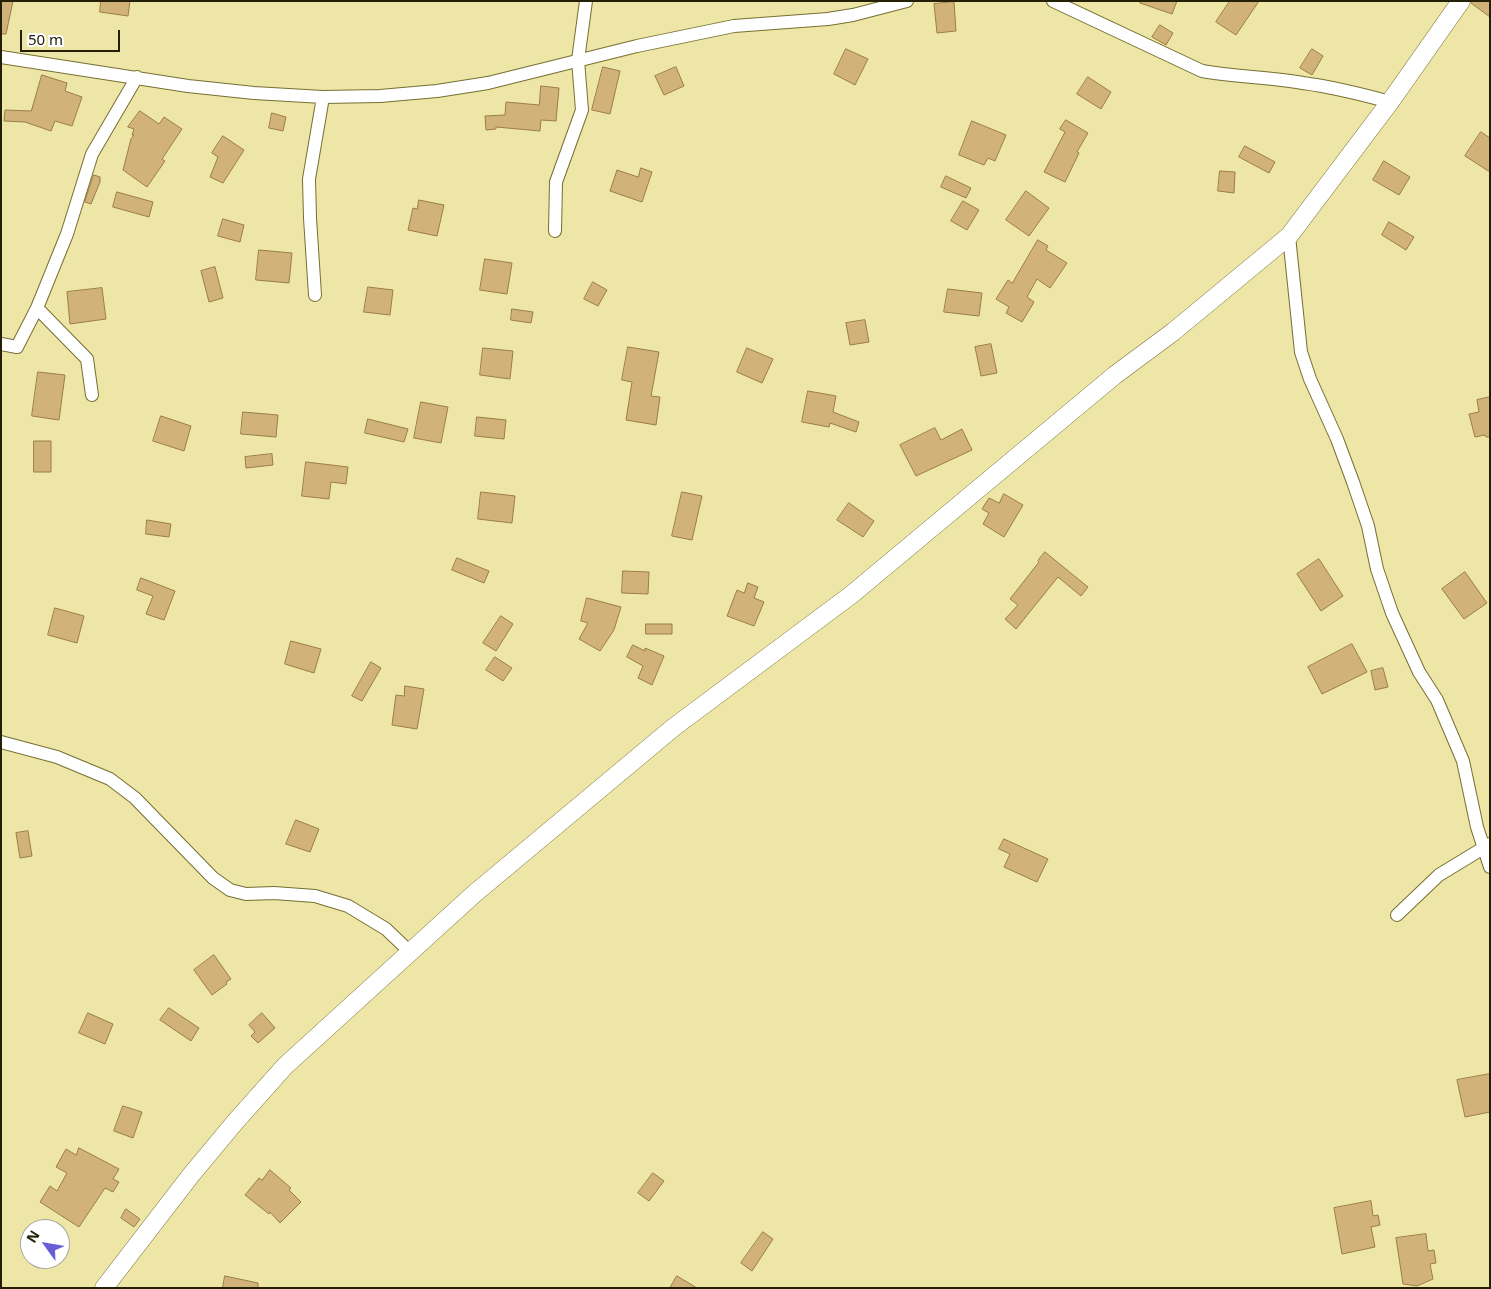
<!DOCTYPE html>
<style>
body{margin:0}
#map{position:relative;width:1491px;height:1289px;overflow:hidden;background:#ede6a6;font-family:"Noto Sans",sans-serif}
canvas{display:block}
.frame{position:absolute;inset:0;border:2px solid #232006;pointer-events:none}
.north{position:absolute;left:20px;top:1219px;width:50px;height:50px;box-sizing:border-box;background:#fff;border:1px solid #a7a69b;border-radius:50%;rotate:302deg;font-size:14px;font-weight:700;line-height:20px;text-align:center;color:#232006}
.north::after{content:'';display:block;margin:auto;width:18px;height:22px;background:#685fd8;clip-path:polygon(50% 0,100% 100%,50% 72%,0 100%)}
.scale{position:absolute;left:20px;top:30px;width:100px;height:22px;box-sizing:border-box;border:2px solid #232006;border-top:0;padding-left:6px;font-size:15px;line-height:18px;white-space:nowrap;color:#232006;-webkit-text-stroke:4px #fff;paint-order:stroke}
</style>
<div id="map">
<canvas width="1491" height="1289"></canvas>
<div class="frame"></div>
<div class="north">N</div>
<div class="scale">50 m</div>
</div>
<script>
const ctx = document.querySelector('canvas').getContext('2d');
ctx.lineJoin = 'round';
function paint(path, color) {
  ctx.fillStyle = color;
  ctx.fill(path, 'evenodd');
}
function stroke(path, color, width, dash) {
  ctx.strokeStyle = color;
  ctx.lineWidth = width;
  ctx.lineCap = dash ? 'butt' : 'round';
  ctx.setLineDash(dash || []);
  ctx.stroke(path);
}
const building = new Path2D(`
 M1 1H13L6 34H1Z
 M101 1H130L128 16 100 12Z
 M1140 1H1177L1172 14 1140 3Z
 M1230 1H1259L1236 35 1216 22Z
 M1472 1H1490V17L1471 3Z
 M954 2 956 31 937 33 934 4Z
 M1160 25 1173 33 1166 45 1152 37Z
 M846 49 868 59 855 85 834 74Z
 M1312 49 1323 56 1312 75 1300 68Z
 M603 67 620 71 610 114 592 110Z
 M676 67 684 86 664 95 655 76Z
 M42 75 67 83 65 91 82 97 72 126 55 121 51 131 25 122 4 121 5 110 31 111Z
 M1088 77 1111 92 1101 109 1077 94Z
 M541 86 559 88 556 121 541 120 540 131 496 127V129L486 130 485 116 505 115 506 102 539 105Z
 M140 111 159 124 164 117 182 129 162 159 165 161 147 187 123 170 131 139 134 135H132L134 129 128 127Z
 M272 113 286 117 283 131 269 128Z
 M1066 120 1088 133 1077 152 1079 153 1065 182 1044 172 1065 132 1060 129Z
 M972 121 1006 135 995 161 988 158 984 165 959 155Z
 M1481 132 1490 138V172L1465 156Z
 M223 136 244 150 223 183 210 177 218 157 212 153Z
 M1245 146 1275 162 1269 173 1239 157Z
 M1384 161 1410 177 1399 195 1373 180Z
 M641 168 652 172 642 202 610 191 617 170 638 177Z
 M1220 171 1235 172 1234 193 1218 191Z
 M94 175 100 177V182L91 204 85 202Z
 M946 176 971 188 966 198 941 187Z
 M1026 191 1049 208 1029 236 1006 220Z
 M117 192 153 202 149 217 113 207Z
 M419 200 444 205 437 236 408 230 413 208 417 209Z
 M963 201 979 210 967 230 951 221Z
 M223 219 244 225 240 242 218 236Z
 M1389 222 1414 237 1406 250 1382 235Z
 M1038 240 1048 246 1046 250 1067 263 1050 288 1037 279 1027 297 1034 302 1022 322 1006 313 1009 307 996 299 1008 280 1012 283Z
 M259 250 292 253 289 283 256 280Z
 M485 259 512 263 507 294 480 290Z
 M215 267 223 298 209 302 201 271Z
 M593 282 607 290 598 306 584 299Z
 M368 287 393 290 390 315 364 312Z
 M102 288 106 319 70 324 67 292Z
 M948 289 982 293 979 316 944 312Z
 M512 309 533 312 531 323 511 320Z
 M865 320 869 342 850 345 846 323Z
 M991 344 997 373 981 376 975 347Z
 M628 347 659 352 651 396 660 397 656 425 626 420 632 382 622 380Z
 M483 348 513 351 510 379 480 375Z
 M747 348 773 359 762 383 737 372Z
 M38 372 65 375 59 420 32 416Z
 M808 391 836 396 833 412 859 422 856 432 830 423 829 427 802 422Z
 M1490 397V437H1486L1485 435 1475 437 1469 414 1479 412 1477 400Z
 M421 402 448 407 441 443 414 438Z
 M243 412 278 415 276 437 241 434Z
 M161 416 191 426 184 451 153 441Z
 M477 417 506 420 504 439 475 436Z
 M368 419 408 429 404 442 365 433Z
 M935 428 941 440 962 429 972 450 916 476 900 445Z
 M34 441H51V472H34Z
 M272 454 273 465 246 468 245 457Z
 M306 462 348 467 346 484 331 482 329 499 302 496Z
 M481 492 515 496 512 523 478 519Z
 M682 492 702 496 692 540 672 536Z
 M1004 494 1023 505 1004 537 983 524 989 513 982 509 989 498 999 503Z
 M849 503 874 521 863 537 837 520Z
 M147 520 171 524 169 537 146 534Z
 M1045 552 1088 587 1081 596 1058 577 1016 629 1005 619 1018 605 1010 599 1039 562 1038 561Z
 M457 558 489 571 484 583 452 570Z
 M1319 559 1343 596 1321 611 1297 574Z
 M623 571 649 572 648 594 622 593Z
 M1465 572 1487 603 1464 619 1442 589Z
 M141 578 175 591 164 620 146 614 153 596 137 590Z
 M748 583 758 587 754 598 764 602 754 626 727 616 737 590 744 593Z
 M587 598 621 607 614 630 600 651 579 639 588 623 581 621Z
 M55 608 84 616 77 643 48 635Z
 M501 616 513 624 496 651 483 643Z
 M646 624H672V634H646Z
 M291 641 321 649 314 673 285 664Z
 M1352 644 1367 672 1322 694 1308 667Z
 M633 645 645 651V648L664 656 652 685 638 678 643 666 627 657Z
 M495 657 512 668 503 681 486 670Z
 M371 662 381 668 362 701 352 696Z
 M1383 668 1388 687 1375 690 1371 671Z
 M405 686 424 689 417 729 392 725 396 695 404 696Z
 M296 820 319 829 310 852 286 844Z
 M28 831 32 856 20 858 16 833Z
 M1004 839 1048 859 1037 882 1004 867 1010 854 999 849Z
 M214 955 231 979 226 982 227 984 212 995 194 970Z
 M169 1008 199 1028 191 1041 160 1020Z
 M88 1013 113 1024 105 1044 79 1033Z
 M262 1013 275 1028 258 1043 251 1036 255 1032 249 1025Z
 M1490 1074V1112L1465 1117 1457 1080Z
 M123 1106 142 1112 133 1138 114 1131Z
 M79 1148 119 1169 113 1179 119 1182 113 1192 105 1188 79 1227 40 1202 50 1186 57 1191 67 1173 56 1167 66 1149 76 1155Z
 M270 1170 291 1188 289 1190 301 1202 280 1223 270 1212 269 1214 245 1195 259 1178 262 1180Z
 M653 1173 664 1181 649 1201 638 1193Z
 M1371 1201 1373 1216 1378 1215 1380 1225 1371 1227 1375 1247 1342 1254 1334 1208Z
 M126 1209 140 1219 134 1227 121 1218Z
 M763 1232 773 1239 752 1271 741 1263Z
 M1426 1234 1428 1251 1434 1250 1436 1263 1430 1264 1433 1279 1417 1286 1403 1284 1396 1238Z
 M225 1276 258 1283V1288H223Z
 M677 1276 697 1288H670Z`);
paint(building, '#d1b37a');
stroke(building, '#9a7d45', 1);
const street = new Path2D(`
 M1053 1 1202 71C1235 77 1269 77 1303 83 1332 87 1361 94 1390 102
 M1 57 188 86 254 93 323 97 380 96 437 91 488 83 637 46 734 26 828 19 853 15 907 1
 M555 231 556 182 582 110 578 60 586 1
 M1289 236 1301 352 1310 379 1337 439 1353 482 1368 526 1377 569 1392 613 1419 672 1437 700 1463 761 1477 827 1490 867
 M315 295 310 218 309 179 323 97
 M37 308 87 359 92 395
 M1 344 17 347 37 308 67 234 92 154 137 77
 M1 742 57 757 110 779 135 798 213 878 230 890 246 894 274 893 315 896 348 906 386 929 410 952
 M1397 915 1439 875 1490 844`);
const secondary = new Path2D(`
 M104 1288 191 1175 236 1121 285 1066 474 894 674 727 851 595 1115 375 1173 332 1289 236 1390 102 1461 1`);
stroke(street, '#766f32', 14);
stroke(secondary, '#766f32', 19);
stroke(street, '#fff', 12);
stroke(secondary, '#fff', 18);
</script>
